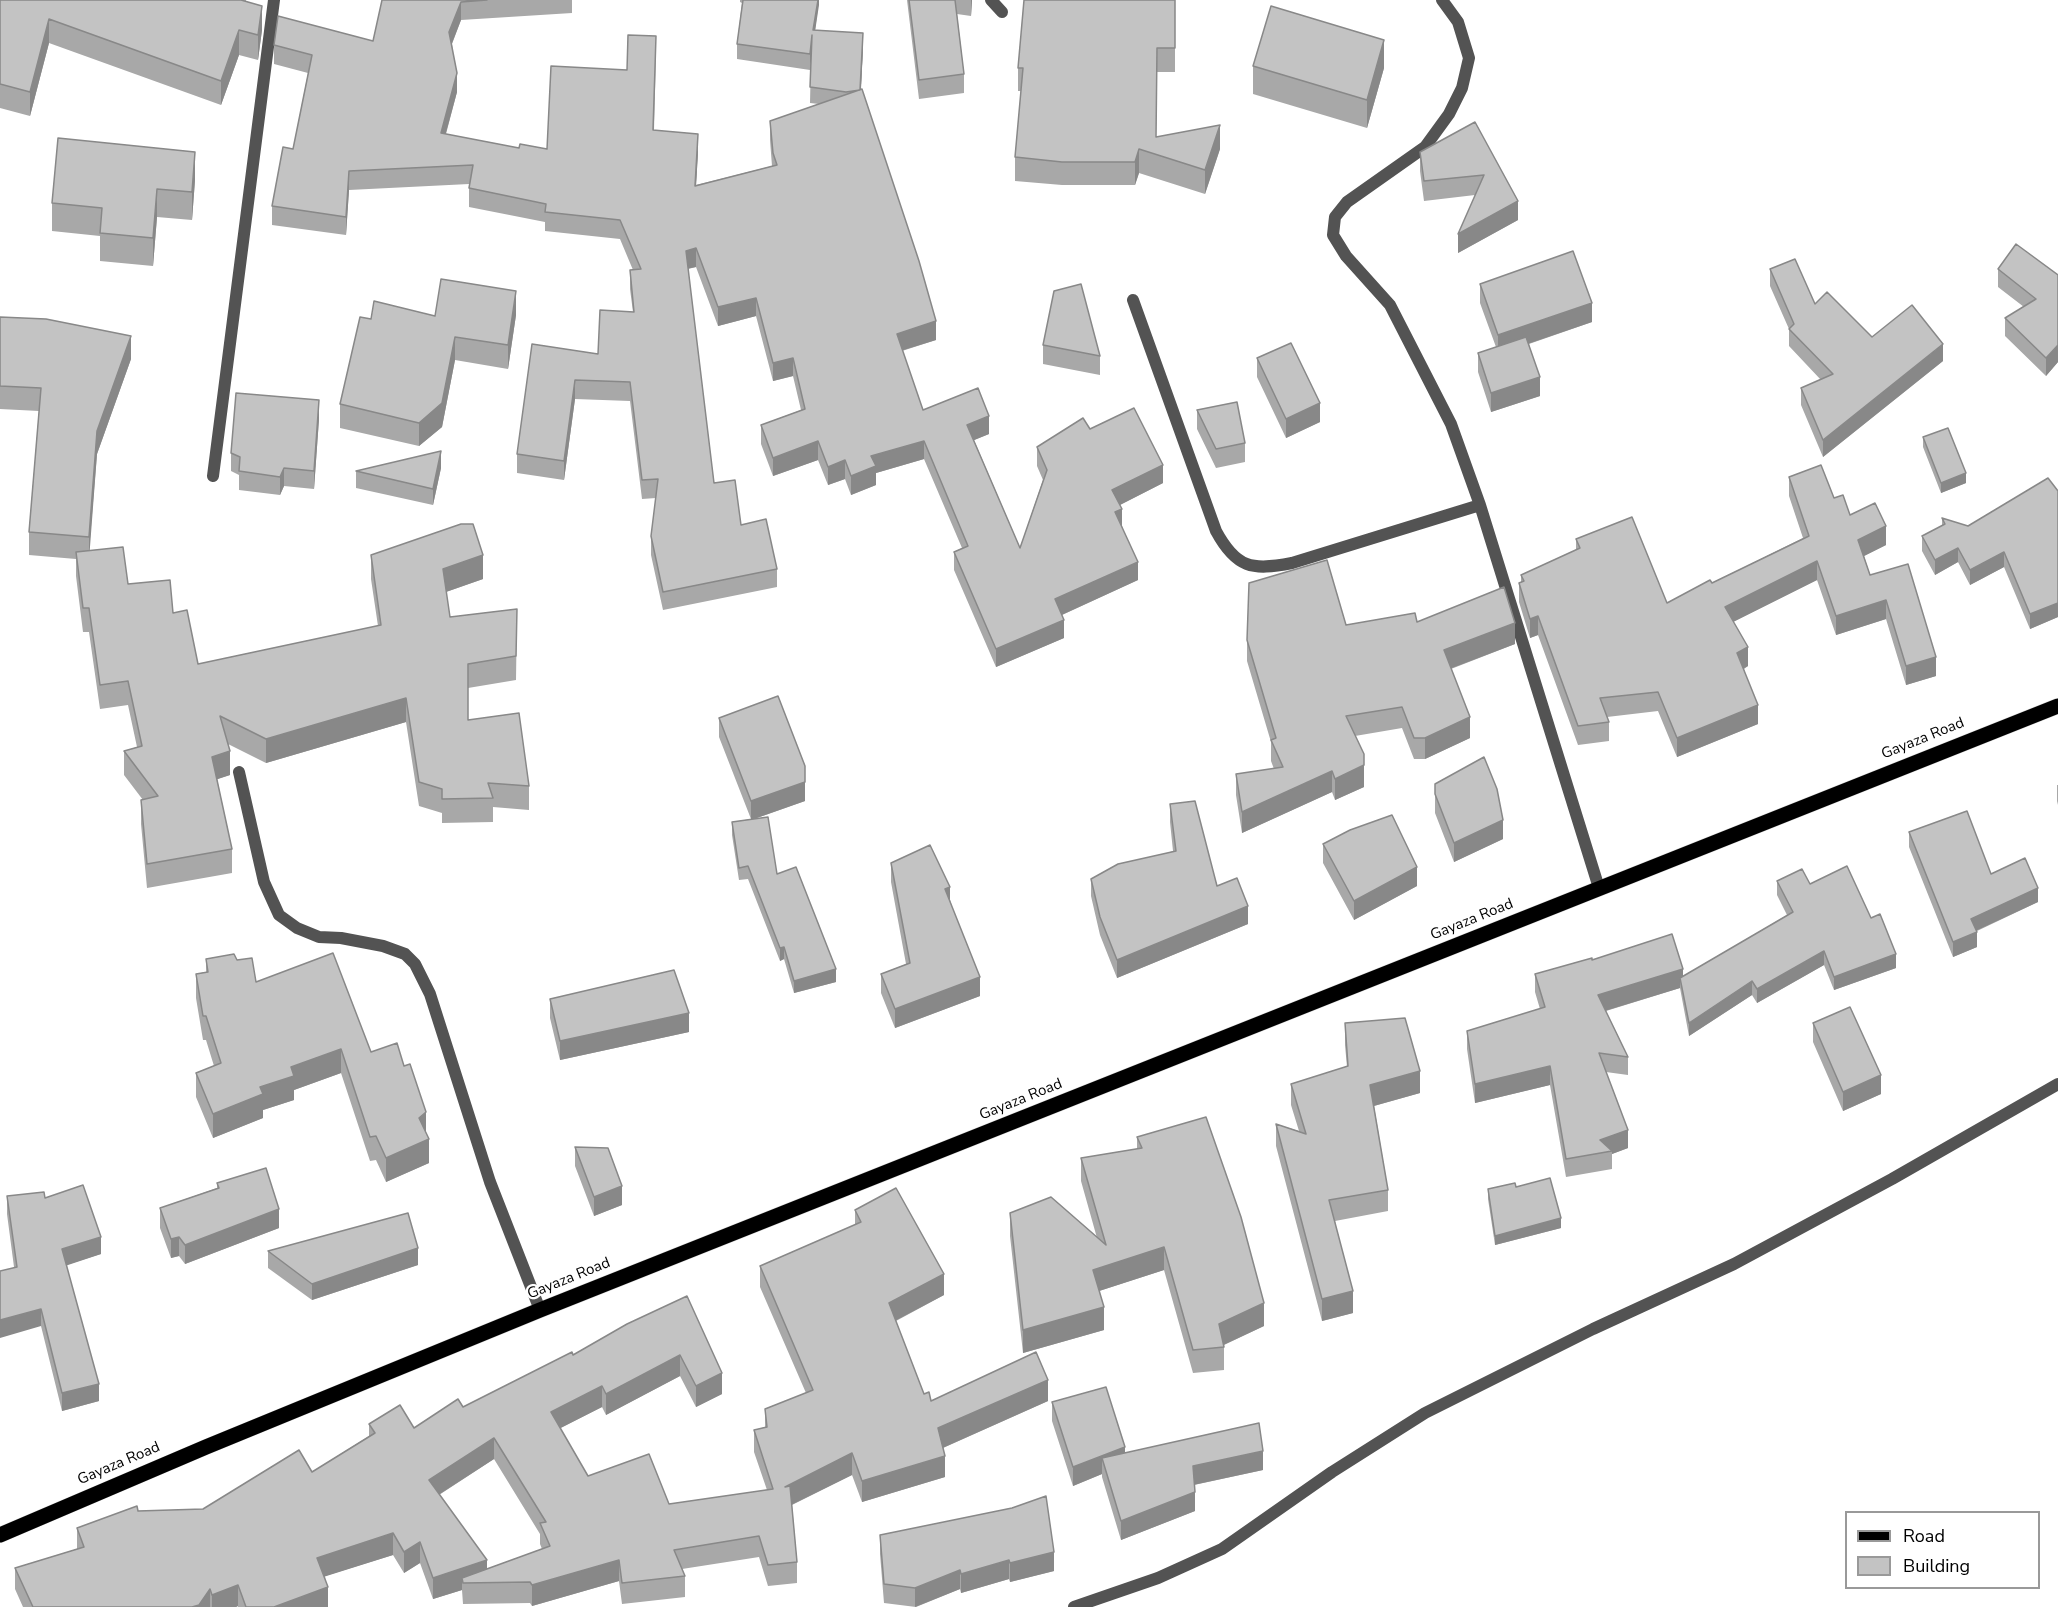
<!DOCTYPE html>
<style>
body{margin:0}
#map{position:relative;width:2058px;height:1607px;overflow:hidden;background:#fff;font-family:"Nunito Sans",sans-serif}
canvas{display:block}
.legend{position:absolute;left:1845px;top:1511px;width:195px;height:78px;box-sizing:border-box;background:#fff;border:2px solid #999;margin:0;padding:8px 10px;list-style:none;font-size:18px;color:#000}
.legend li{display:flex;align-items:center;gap:12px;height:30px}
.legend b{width:30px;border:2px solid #999}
</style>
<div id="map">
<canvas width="2058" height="1607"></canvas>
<ul class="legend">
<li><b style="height:8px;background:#000"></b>Road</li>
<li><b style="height:16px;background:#c3c3c3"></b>Building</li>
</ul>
</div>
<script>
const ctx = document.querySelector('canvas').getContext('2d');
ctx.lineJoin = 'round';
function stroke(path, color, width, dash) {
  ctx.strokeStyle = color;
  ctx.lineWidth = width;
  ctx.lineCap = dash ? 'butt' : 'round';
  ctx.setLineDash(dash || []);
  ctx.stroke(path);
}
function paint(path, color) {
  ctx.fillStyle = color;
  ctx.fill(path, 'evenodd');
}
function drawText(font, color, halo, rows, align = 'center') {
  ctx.font = font + ' "Nunito Sans",sans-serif';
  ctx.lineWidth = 4.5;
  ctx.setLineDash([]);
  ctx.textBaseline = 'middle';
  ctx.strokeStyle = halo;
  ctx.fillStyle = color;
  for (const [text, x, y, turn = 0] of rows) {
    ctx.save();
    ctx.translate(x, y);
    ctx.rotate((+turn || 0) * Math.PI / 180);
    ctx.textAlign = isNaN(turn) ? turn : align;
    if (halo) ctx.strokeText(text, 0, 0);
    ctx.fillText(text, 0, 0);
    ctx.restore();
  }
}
const primary = new Path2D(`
 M0 1535 206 1447 540 1310 2058 706`);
stroke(primary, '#dbdbdb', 16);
stroke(new Path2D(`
 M991 0 1002 12
 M1442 0 1458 22 1469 58 1462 88 1449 114 1425 147 1347 202 1335 217 1333 235 1346 256 1390 305 1451 424 1480 505 1599 888
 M1133 300 1216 531C1236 568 1252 571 1292 563L1480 505
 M213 476 274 0
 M239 772 264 882 279 915 297 928 319 937 341 938 383 946 405 954 415 964 430 994 490 1182 540 1310
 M1074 1607 1158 1578 1222 1549 1332 1472 1425 1413 1593 1329 1734 1264 1892 1179 2058 1084`), '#535353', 12);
stroke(primary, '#000', 15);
paint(new Path2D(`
 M0 0H246V2L262 30 258 60 239 55 221 105 49 43 30 116 0 108Z
 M382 0H572V13L461 20 452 44 457 92 446 134 519 148 547 149 627 70 656 54 654 130 698 152 696 185 772 166 770 140V121L819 104 810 103 811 59 810 70 737 59V44L742 3 740 2V0H819L815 30 863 48 861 90 936 340 902 351 923 410 989 434 974 440 1020 548 1043 480 1037 466V447L1090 429 1163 483 1120 505 1122 526 1138 580 1062 615 1064 638 996 667 954 570V552L962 548 924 459 876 473V485L851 495 845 479 828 485 818 460 773 476 761 444V425L801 410 793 376 773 381 756 316 718 326 696 267 688 269 714 483 741 525 777 569V587L663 610 651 555V536L656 498 642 499 630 401 575 399 564 480 517 473V454L532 344 598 354 633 312 630 289V270H633L620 239 545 231V222L469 207V184L349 190 346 235 272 225V206L293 149 308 73 274 64V45L373 41Z
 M907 0H972L971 16 957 14 964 74V93L919 99Z
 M1175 0V72H1157L1156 137 1220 149 1205 194 1139 173 1135 185H1062L1015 181V157L1021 91H1018V68Z
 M1253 66 1384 68 1367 128 1253 94Z
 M1475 122 1518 220 1458 253 1475 195 1424 201 1420 171V152Z
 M195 180 192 220 157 217 153 266 100 261V236L52 231V203Z
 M1770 269 1815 304 1872 337 1943 361 1823 457 1801 405V388L1821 380 1789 346V329L1770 286Z
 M1998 269 2058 275V362L2046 376 2005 336V318L2024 307 1998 287Z
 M1480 284 1592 322 1529 344 1540 396 1491 412 1478 372V353L1496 347 1480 303Z
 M516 315 508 369 455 360 442 427 419 446 340 428V404L435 316Z
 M0 317 131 359 97 454 89 551 128 584 173 613 198 664 378 626 371 579V555L483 579 446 592 450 617 517 609 516 680 468 688V720L529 786V810L493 807V822L442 823V813L419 806 406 722 266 763 228 744 230 775 217 779 232 849V873L147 888 141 824V800H143L124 775V751L137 747 128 705 100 709 89 632H83L76 576V559L29 555V532L39 411 0 409Z
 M1043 345 1100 356V375L1043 364Z
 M1257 358 1320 422 1286 438 1257 377Z
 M1197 410 1245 443V462L1216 468 1197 429Z
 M319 419 314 489 284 486 280 495 239 490V475L231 471V453Z
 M1923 437 1966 483 1941 493 1923 447Z
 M441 468 433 505 356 488V471Z
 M1789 477 1834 498 1850 515 1886 545 1864 556 1870 575 1936 676 1906 685 1886 619 1836 635 1817 580 1733 622 1748 666 1744 669 1758 724 1677 757 1658 711 1607 717 1609 722V741L1578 745 1538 635 1530 638 1519 602V583L1521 582V575L1576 550V539L1667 603 1712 583 1803 538 1789 496Z
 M2058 491V617L2030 629 2004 567 1970 585 1958 562 1935 575 1922 551V536L1942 526V518L1968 526Z
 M1417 622 1515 644 1451 669 1470 738 1425 759H1414L1402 728 1355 736 1364 787 1335 800 1332 792 1242 833 1236 795V774L1274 769 1271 761V742L1247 661V640L1346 625Z
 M719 718 805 801 757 818 777 874 836 982 794 993 784 959 780 961 748 879 739 880 732 835V822L751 819 719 737Z
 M1435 784 1503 839 1454 862 1435 813Z
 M2057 785H2058V805L2057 801Z
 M1170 804 1217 886 1248 924 1117 978 1100 935 1091 896V879L1173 851 1170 822Z
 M1909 832 1991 874 2038 902 1977 931V947L1953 957 1909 847Z
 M1323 844 1417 886 1354 920 1323 863Z
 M891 863 950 900 980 996 895 1028 881 993V974L906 964 891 882Z
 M1777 881 1810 884 1871 918 1896 968 1834 990 1824 965 1757 1003 1752 995 1689 1036 1680 988 1606 1011 1628 1057V1075L1606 1072 1628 1148 1612 1154V1169L1566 1177 1550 1085 1475 1103 1467 1049V1031L1540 1009 1535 992V974L1592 960 1683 977 1787 915 1777 895Z
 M206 959 237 960 256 982 371 1052 426 1133 429 1163 386 1182 376 1160 370 1161 341 1073 294 1090V1100L263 1110V1118L213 1138 196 1097V1073L214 1066 206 1040H203L196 998V974L206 972Z
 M550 999 689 1032 560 1060 550 1018Z
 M1345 1023 1420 1093 1374 1106 1388 1190V1211L1335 1221 1353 1313 1322 1321 1276 1146V1124L1299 1131 1291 1105V1084L1347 1067 1345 1045Z
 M1813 1023 1881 1094 1843 1111 1813 1042Z
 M1137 1137 1264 1326 1224 1345V1370L1193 1373 1164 1270 1099 1291 1104 1330 1023 1353 1010 1236V1213L1097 1238 1081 1181V1158L1137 1149Z
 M575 1147 622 1205 594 1216 575 1166Z
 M217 1183 279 1228 185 1264 179 1256 171 1258 160 1228V1208L217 1188Z
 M1488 1189 1561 1228 1495 1245 1488 1199Z
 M7 1196 45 1198 101 1254 66 1265 99 1401 62 1411 41 1326 14 1267 7 1214Z
 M855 1210 944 1295 896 1321 924 1394 931 1401H1048L943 1448 945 1477 862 1502 852 1475 792 1505 797 1562V1583L768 1586 759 1557 682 1569 685 1576V1597L622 1604 619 1581 532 1606 530 1603 463 1604 462 1590 433 1599 420 1563 404 1573 393 1555 325 1576 328 1607H238V1606L236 1607H23L15 1589V1568L77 1549V1528L138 1511 203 1509 312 1472 369 1436V1424L414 1428 463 1407 573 1355 687 1296 722 1394 696 1407 680 1376 606 1415 602 1407 560 1428 588 1476 669 1504 767 1490 754 1452V1430L765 1427V1409L806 1393 760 1287V1266L855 1225ZM494 1459 540 1534V1544L542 1549 487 1569 439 1495Z
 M268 1251 418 1265 312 1300 268 1268Z
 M1052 1402 1125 1453 1263 1470 1194 1485 1195 1511 1121 1540 1102 1477V1474L1073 1486 1052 1421Z
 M880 1535 1054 1571 1010 1582 1009 1579 961 1593 960 1589 916 1607 884 1603 880 1554Z`), '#a8a8a8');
paint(new Path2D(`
 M818 0H819V5L813 45V30Z
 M971 0H972L971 16Z
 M461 2V20L449 51V32Z
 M262 6V30L258 60V35Z
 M49 19V43L30 116V92Z
 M239 30V55L221 105V81Z
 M863 33V48L860 106V90Z
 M812 35V50L810 70V54Z
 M1384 40V68L1367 128V100Z
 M457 73V92L441 151V133Z
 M1220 125V149L1205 194V170Z
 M698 134V152L695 204V186Z
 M1139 149V173L1135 185V162Z
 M195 152V180L192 220V192Z
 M349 171V190L346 235V217Z
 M157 189V217L153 266V238Z
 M1518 201V220L1458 253V234Z
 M696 248V267L686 269V251Z
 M516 291V315L508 369V345Z
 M756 298V316L718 326V307Z
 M1592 303V322L1498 354V335Z
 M936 321V340L897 352V334Z
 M131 336V359L97 454 89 560V537L97 431Z
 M455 337V360L442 427 419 446V423Z
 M1943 344V361L1823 457V440Z
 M2058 345V362L2046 376V358Z
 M793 358V376L773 381V363Z
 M1540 377V396L1491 412V393Z
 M575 380V399L564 480V461Z
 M319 400V419L314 489V471Z
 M1320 403V422L1286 438V419Z
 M989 416V434L967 443V425Z
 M818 441V460L773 476V458Z
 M924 441V459L876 473V485L851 495V476L871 456Z
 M441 451V468L433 505V489Z
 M845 460V479L828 485V467Z
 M1163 465V483L1112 509V490Z
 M284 468V486L280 495V477Z
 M1966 473V483L1941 493V483Z
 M1122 509V528L1115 512Z
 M1886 526V545L1858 559V540Z
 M1958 548V562L1935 575V560Z
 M2004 552V567L1970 585V570Z
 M483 555V579L443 593V569Z
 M1817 561V580L1725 626V607Z
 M1138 562V580L1055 618V599Z
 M1886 600V619L1836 635V616Z
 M2058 603V617L2030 629V614Z
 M1538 616V635L1530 638V619Z
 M1064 620V638L996 667V649Z
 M1515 623V644L1444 671V650Z
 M1748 647V666L1737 672V653Z
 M1936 657V676L1906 685V666Z
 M406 698V722L266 763V739Z
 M1758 705V724L1677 757V738Z
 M1470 717V738L1425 759V738Z
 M230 751V775L212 781V757Z
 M1364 765V787L1335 800V779Z
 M1332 771V792L1242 833V812Z
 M805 782V801L751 820V801Z
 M1503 820V839L1454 862V843Z
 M1417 867V886L1354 920V901Z
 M950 887V906L945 889Z
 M2038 888V902L1971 933V919Z
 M1248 906V924L1117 978V960Z
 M1977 932V947L1953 957V942Z
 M784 947V959L780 961V948Z
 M1824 951V965L1757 1003V989Z
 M1896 954V968L1834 990V977Z
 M836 969V982L794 993V981Z
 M1683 969V987L1680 978V988L1598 1013V995Z
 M980 977V996L895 1028V1009Z
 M1752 981V995L1689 1036V1023Z
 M689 1013V1032L560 1060V1041Z
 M341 1049V1073L294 1090V1100L263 1110V1118L213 1138V1114L291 1067Z
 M1550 1066V1085L1475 1103V1084Z
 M1420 1071V1093L1370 1107V1085Z
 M1881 1075V1094L1843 1111V1092Z
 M426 1112V1136L419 1118Z
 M1628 1130V1148L1612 1154V1151L1600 1140Z
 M429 1139V1163L386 1182V1158Z
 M622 1186V1205L594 1216V1197Z
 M279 1209V1228L185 1264V1245Z
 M1561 1218V1228L1495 1245V1236Z
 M101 1237V1254L62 1267V1249Z
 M179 1237V1256L171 1258V1239Z
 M1164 1247V1270L1093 1293V1270Z
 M418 1248V1265L312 1300V1284Z
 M944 1274V1295L889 1324V1303Z
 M1353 1291V1313L1322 1321V1299Z
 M1264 1303V1326L1219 1347V1324Z
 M1104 1307V1330L1023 1353V1330Z
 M41 1309V1326L0 1338V1320Z
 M680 1355V1376L606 1415V1394Z
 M722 1373V1394L696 1407V1386Z
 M1048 1380V1401L938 1450V1428Z
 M99 1384V1401L62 1411V1393Z
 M602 1386V1407L551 1433V1412Z
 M494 1438V1459L429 1501V1480Z
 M1125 1447V1466L1102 1458V1474L1073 1486V1467Z
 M1263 1451V1470L1193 1485V1466Z
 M852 1453V1475L785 1508V1487Z
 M945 1456V1477L862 1502V1481Z
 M1195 1492V1511L1121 1540V1521Z
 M393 1533V1555L317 1579V1558Z
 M420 1542V1563L404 1573V1552Z
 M1054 1552V1571L1010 1582V1563Z
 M487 1560V1581L462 1578V1590L433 1599V1578Z
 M619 1560V1581L532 1606V1585Z
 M1009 1560V1579L961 1593V1574Z
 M960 1570V1589L915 1607V1588Z
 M238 1585V1606L236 1607H212V1595Z
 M328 1587V1607H274Z
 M210 1589V1607H192Z`), '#888');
const building = new Path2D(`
 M0 0H241L262 6 258 35 239 30 221 81 49 19 30 92 0 84Z
 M382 0H487L461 2 449 32 457 73 441 133 519 148 520 144 547 149 551 66 627 70 628 35 656 36 653 130 698 134 695 186 777 165 773 153 770 121 862 89 919 261 936 321 897 334 923 410 978 388 989 416 967 425 1020 548 1047 470 1037 447 1083 418 1090 429 1134 408 1163 465 1112 490 1122 509 1115 512 1138 562 1055 599 1064 620 996 649 954 552 968 546 924 441 871 456 876 466 851 476 845 460 828 467 818 441 773 458 761 425 805 409 793 358 773 363 756 298 718 307 696 248 686 251 714 483 735 480 741 525 766 519 777 569 663 592 651 536 658 479 642 480 630 382 575 380 564 461 517 454 532 344 598 354 600 310 634 312 630 270 641 269 620 220 545 212 546 204 469 188 473 165 349 171 346 217 272 206 283 147 293 149 312 55 274 45 278 16 373 41Z
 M743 0H818L813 30 863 33 860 90 846 92 810 87 812 35 810 54 737 44Z
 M909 0H955L964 74 919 80Z
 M1024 0H1175V48H1157L1156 137 1220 125 1205 170 1139 149 1135 162H1062L1015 157 1023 68H1018Z
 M1271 6 1384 40 1367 100 1253 66Z
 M1475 122 1518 201 1458 234 1484 175 1424 181 1420 152Z
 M58 138 195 152 192 192 157 189 153 238 100 233 102 208 52 203Z
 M2016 244 2058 275V345L2046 358 2005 318 2036 299 1998 269Z
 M1573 251 1592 303 1498 335 1480 284Z
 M1795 259 1815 304 1827 292 1872 337 1912 305 1943 344 1823 440 1801 388 1833 374 1789 329 1794 324 1770 269Z
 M441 279 516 291 508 345 455 337 442 403 419 423 340 404 360 317 371 319 374 301 435 316Z
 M1081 284 1100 356 1043 345 1054 291Z
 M0 317 46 319 131 336 97 431 89 537 29 532 41 388 0 386Z
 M1526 337 1540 377 1491 393 1478 353Z
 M1291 343 1320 403 1286 419 1257 358Z
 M236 393 319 400 314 471 284 468 280 477 239 471 240 457 231 453Z
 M1237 402 1245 443 1216 449 1197 410Z
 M1948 428 1966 473 1941 483 1923 437Z
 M441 451 433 489 356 471Z
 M1821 465 1834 498 1843 495 1850 515 1875 503 1886 526 1858 540 1870 575 1908 564 1936 657 1906 666 1886 600 1836 616 1817 561 1725 607 1748 647 1737 653 1758 705 1677 738 1658 692 1600 698 1609 722 1578 726 1538 616 1530 619 1519 583 1524 581 1521 575 1580 548 1576 539 1632 517 1667 603 1710 580 1712 583 1809 536 1789 477Z
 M2048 478 2058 491V603L2030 614 2004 552 1970 570 1958 548 1935 560 1922 536 1945 524 1942 518 1968 526Z
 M461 524H473L483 555 443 569 450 617 517 609 516 656 468 664V720L519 713 529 786 488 783 493 798 442 799V789L419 782 406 698 266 739 220 716 230 751 212 757 232 849 147 864 141 800 158 796 124 751 142 746 128 681 100 685 89 608H83L76 552 123 547 128 584 170 580 173 613 187 610 198 664 381 625 371 555Z
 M1327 560 1346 625 1415 613 1417 622 1504 587 1515 623 1444 650 1470 717 1425 738H1414L1402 707 1346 716 1364 754V765L1335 779 1332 771 1242 812 1236 774 1283 767 1271 740 1276 738 1247 640 1249 583Z
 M778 696 805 766V782L751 801 719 718Z
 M1484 757 1497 789 1503 820 1454 843 1435 794V784Z
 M1195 801 1217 886 1237 878 1248 906 1117 960 1100 917 1091 879 1118 864 1176 851 1170 804Z
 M1967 811 1991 874 2025 858 2038 888 1971 919 1977 932 1953 942 1909 832Z
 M1392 815 1417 867 1354 901 1323 844 1350 830Z
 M768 817 777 874 796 867 836 969 794 981 784 947 780 948 748 866 739 868 732 822Z
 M930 845 950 887 945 889 980 977 895 1009 881 974 910 963 891 863Z
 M1847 866 1871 918 1880 914 1896 954 1834 977 1824 951 1757 989 1752 981 1689 1023 1680 978 1793 912 1777 881 1802 869 1810 884Z
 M1672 934 1683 969 1598 995 1628 1057 1599 1053 1628 1130 1600 1140 1612 1151 1566 1159 1550 1066 1475 1084 1467 1031 1545 1007 1535 974 1592 958V960Z
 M333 953 371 1052 397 1043 404 1066 410 1064 426 1112 419 1118 429 1139 386 1158 376 1136 370 1137 341 1049 291 1067 294 1076 260 1087 263 1094 213 1114 196 1073 221 1063 206 1016H203L196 974 208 972 206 959 234 954 237 960 252 958 256 982Z
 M674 970 689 1013 560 1041 550 999Z
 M1850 1007 1881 1075 1843 1092 1813 1023Z
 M1405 1018 1420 1071 1370 1085 1388 1190 1329 1200 1353 1291 1322 1299 1276 1124 1306 1134 1291 1084 1348 1066 1345 1023Z
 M1206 1117 1241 1217 1264 1303 1219 1324 1224 1347 1193 1350 1164 1247 1093 1270 1104 1307 1023 1330 1010 1213 1051 1197 1106 1245 1081 1158 1142 1148 1137 1137Z
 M575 1147 608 1148 622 1186 594 1197Z
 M266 1168 279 1209 185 1245 179 1237 171 1239 160 1208 219 1188 217 1183Z
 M1550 1178 1561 1218 1495 1236 1488 1189 1515 1183 1516 1187Z
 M83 1185 101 1237 62 1249 99 1384 62 1393 41 1309 0 1320V1271L17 1267 7 1196 44 1192 45 1198Z
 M896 1188 944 1274 889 1303 924 1394 929 1392 931 1401 1036 1352 1048 1380 938 1428 945 1456 862 1481 852 1453 785 1487 790 1486 797 1562 768 1565 759 1536 674 1550 685 1576 622 1583 619 1560 532 1585 530 1582 463 1583 462 1578 550 1546 540 1523 546 1522 494 1438 429 1480 487 1560 433 1578 420 1542 404 1552 393 1533 317 1558 328 1587 274 1607H246L238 1585 212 1595 210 1589 199 1605 192 1607H33L15 1568 84 1547 77 1528 137 1506 138 1511 203 1509 299 1450 312 1472 375 1433 369 1424 400 1405 414 1428 458 1399 463 1407 572 1352 573 1355 627 1324 687 1296 722 1373 696 1386 680 1355 606 1394 602 1386 551 1412 588 1476 649 1454 669 1504 773 1489 754 1430 767 1427 765 1409 813 1390 760 1266 861 1222 855 1210Z
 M408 1213 418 1248 312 1284 268 1251Z
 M1106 1387 1125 1447 1073 1467 1052 1402Z
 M1259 1423 1263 1451 1193 1466 1195 1492 1121 1521 1102 1458Z
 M1046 1496 1054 1552 1010 1563 1009 1560 961 1574 960 1570 915 1588 884 1584 880 1535 1012 1508Z`);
paint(building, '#c3c3c3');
stroke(building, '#888', 1.5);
drawText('15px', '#000', '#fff', [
 ["Gayaza Road",1923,739,-22],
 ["Gayaza Road",1472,920,-22],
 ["Gayaza Road",1021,1100,-22],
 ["Gayaza Road",569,1279,-22],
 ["Gayaza Road",119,1464,-23]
]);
</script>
